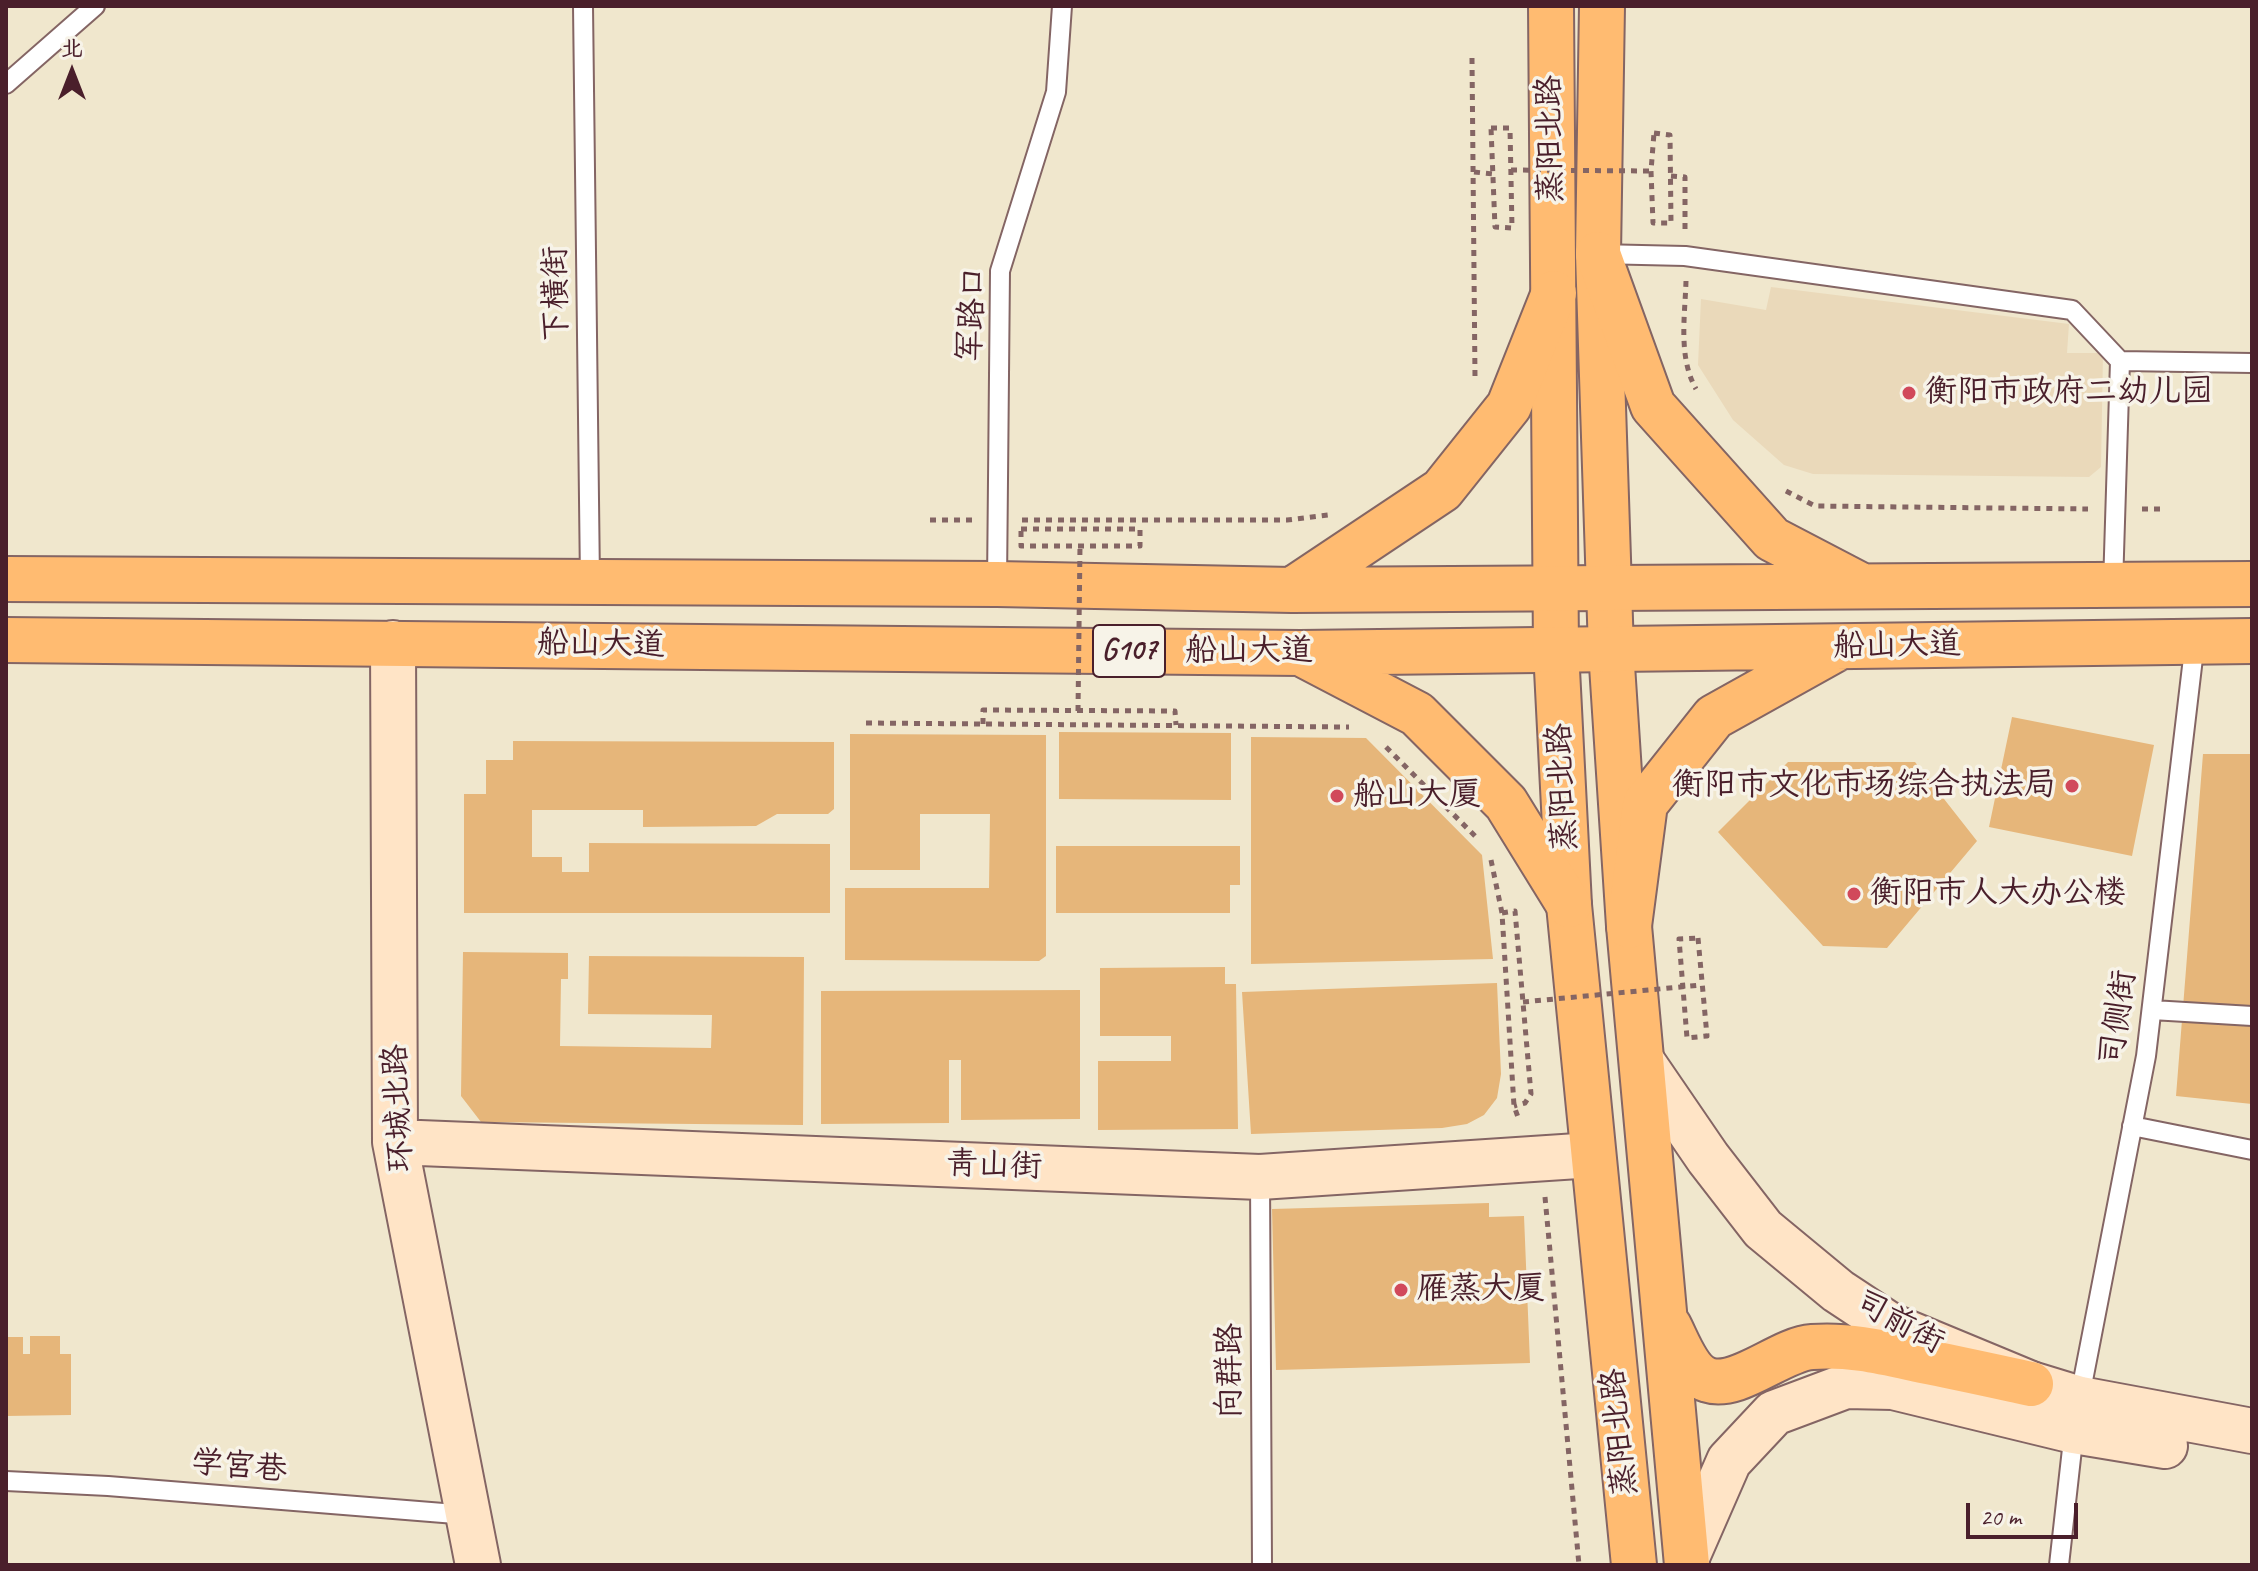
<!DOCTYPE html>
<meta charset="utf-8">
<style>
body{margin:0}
#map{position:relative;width:2258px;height:1571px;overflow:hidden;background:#f0e7cd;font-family:Caveat,"LXGW WenKai TC",sans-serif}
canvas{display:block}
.frame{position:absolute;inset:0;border:8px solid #4a1f2b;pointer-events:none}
.north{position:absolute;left:32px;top:32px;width:80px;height:80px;-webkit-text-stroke:6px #f7f3e8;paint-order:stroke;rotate:0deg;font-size:22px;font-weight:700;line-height:32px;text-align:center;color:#4a1f2b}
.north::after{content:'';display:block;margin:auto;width:28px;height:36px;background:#4a1f2b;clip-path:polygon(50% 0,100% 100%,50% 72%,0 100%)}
.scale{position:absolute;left:1966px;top:1503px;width:112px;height:36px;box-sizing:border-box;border:4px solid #4a1f2b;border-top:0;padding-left:10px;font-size:24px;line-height:28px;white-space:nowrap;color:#4a1f2b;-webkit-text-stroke:6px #f7f3e8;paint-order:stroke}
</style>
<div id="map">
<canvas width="2258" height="1571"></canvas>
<div class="frame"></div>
<div class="north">北</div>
<div class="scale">20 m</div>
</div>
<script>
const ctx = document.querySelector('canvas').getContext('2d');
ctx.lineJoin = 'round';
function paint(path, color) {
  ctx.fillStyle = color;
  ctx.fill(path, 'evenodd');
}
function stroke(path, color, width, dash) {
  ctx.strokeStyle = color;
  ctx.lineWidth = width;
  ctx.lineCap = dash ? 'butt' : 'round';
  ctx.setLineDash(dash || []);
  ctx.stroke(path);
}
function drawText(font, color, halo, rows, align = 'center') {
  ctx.font = font + ' Caveat,"LXGW WenKai TC",sans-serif';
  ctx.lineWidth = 7;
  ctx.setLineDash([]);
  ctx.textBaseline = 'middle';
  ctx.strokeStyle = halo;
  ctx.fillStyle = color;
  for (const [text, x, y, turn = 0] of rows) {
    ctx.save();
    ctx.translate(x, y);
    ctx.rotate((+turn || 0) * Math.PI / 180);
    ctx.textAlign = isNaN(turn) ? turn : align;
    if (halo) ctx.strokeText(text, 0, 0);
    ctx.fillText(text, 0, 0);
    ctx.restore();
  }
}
paint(new Path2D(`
 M1771 287 2069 324 2067 353H2103L2101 467 2089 477 1813 474 1784 465 1733 420 1698 365 1701 299 1766 310Z`), '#ead9ba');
paint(new Path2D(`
 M2012 717 2154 745 2132 856 1989 827Z
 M1059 732 1231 733V800L1059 799Z
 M850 734 1046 735V956L1039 961 845 960V888H989L990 814H920V870H850Z
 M1251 737 1366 738 1482 855 1493 959 1251 964Z
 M513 741 834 742V809L828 814H777L756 826 643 827V810H532V857H562V872H589V843L830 844V913H464V794H486V760H513Z
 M2203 754H2252V1104L2176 1096Z
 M1788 762H1915L1977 841 1887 948 1823 946 1718 832Z
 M1056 846H1240V885H1230V913H1056Z
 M463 952 568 953V979H561L560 1046 711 1048 712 1015 588 1014 589 956 804 957 803 1125 481 1122 461 1096Z
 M1225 967V984H1236L1238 1129 1098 1130V1061H1171V1036H1100V968Z
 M1497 983 1501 1074 1497 1098 1484 1115 1467 1124 1442 1128 1251 1134 1242 992Z
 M1080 990V1119L961 1120V1060H949V1123L821 1124V991Z
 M1489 1203V1217L1524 1216 1530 1363 1276 1370 1272 1209Z
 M30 1336H60V1354H71V1415L6 1416V1337H23V1354H30Z`), '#e6b67a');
const lane = new Path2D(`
 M583 6 590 581
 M6 84 95 6
 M1598 254 1685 256 2072 310 2120 361 2252 363
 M997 584 1000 271 1056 92 1062 6
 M2113 586 2120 361
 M2152 1010 2252 1016
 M2132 1126 2252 1150
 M1260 1177 1262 1565
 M2079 1401 2146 1056 2195 641
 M6 1481 108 1486 468 1515
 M2059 1565 2074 1431`);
const secondary = new Path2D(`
 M393 643 395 1142 478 1565
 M1643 1063 1708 1158 1763 1229 1838 1291 1891 1326 2031 1384 2080 1399 2252 1431
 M395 1142 1260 1177 1593 1155
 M1687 1557 1729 1461 1774 1413 1846 1386 1893 1387 2074 1431 2165 1446`);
const primary = new Path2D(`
 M1551 6 1556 650 1569 905 1634 1565
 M1602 6 1598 254 1611 650 1629 926 1687 1565
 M1669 1326C1678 1343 1688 1374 1708 1380 1738 1390 1781 1349 1812 1347 1850 1344 1885 1353 1922 1361 1958 1368 1994 1376 2031 1384`);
const highway = new Path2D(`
 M1598 254 1653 406 1772 539 1862 586
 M6 579 997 584 1292 590 2252 584
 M1292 590 1442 490 1509 406 1554 293
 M6 640 1300 653 2252 641
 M1306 656 1417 714 1506 803 1569 905
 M1629 926 1645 804 1714 717 1836 649`);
stroke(lane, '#846564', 22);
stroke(secondary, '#846564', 48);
stroke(primary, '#846564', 48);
stroke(highway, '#846564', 48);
stroke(new Path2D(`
 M1472 58 1475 377
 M1491 128H1510L1512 228 1495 227Z
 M1654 133 1670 135 1671 223H1653L1651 171Z
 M1474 172 1493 174
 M1671 176 1685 177V231
 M1686 281C1685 316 1678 357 1696 389
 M1786 491 1815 506 2088 509
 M2142 509H2161
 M930 520H972
 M1022 520H1287L1328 515
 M1021 529H1140V546H1021Z
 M866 723 1349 727
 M983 724V710L1175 711 1176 725
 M1386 747 1475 836
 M1491 860 1502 913 1514 1106 1519 1120
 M1502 913 1515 911 1531 1094 1525 1103 1514 1106
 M1698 938 1707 1036 1687 1038 1679 939Z
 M1545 1197 1579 1565`), '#846564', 5, [6, 6]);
stroke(lane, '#fff', 18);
stroke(secondary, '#ffe4c6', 44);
stroke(primary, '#ffbb71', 44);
stroke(highway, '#ffbb71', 44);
stroke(new Path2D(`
 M1511 170 1651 171
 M1078 711 1080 546
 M1523 1002 1701 985`), '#846564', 5, [6, 6]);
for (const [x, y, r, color] of [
 [1909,393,8,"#d1495b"],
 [2072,786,8,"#d1495b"],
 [1337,796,8,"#d1495b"],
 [1854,894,8,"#d1495b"],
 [1401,1290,8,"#d1495b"]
]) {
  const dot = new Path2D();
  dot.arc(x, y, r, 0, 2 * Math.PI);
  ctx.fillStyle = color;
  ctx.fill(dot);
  stroke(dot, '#f7f3e8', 3);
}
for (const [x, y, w] of [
 [1129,651,72]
]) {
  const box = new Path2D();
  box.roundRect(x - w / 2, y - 26, w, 52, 6);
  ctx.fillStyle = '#f7f3e8';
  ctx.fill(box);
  stroke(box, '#4a1f2b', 2);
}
drawText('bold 30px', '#4a1f2b', null, [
 ["G107",1129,651]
]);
drawText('32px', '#4a1f2b', '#f7f3e8', [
 ["蒸阳北路",1551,139,-91],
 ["下横街",557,294,-91],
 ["军路口",973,314,-87],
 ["船山大道",601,645,1],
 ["船山大道",1897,646,-1],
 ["船山大道",1249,652],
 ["蒸阳北路",1563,787,-93],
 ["司侧街",2119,1018,-82],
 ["环城北路",399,1108,-93],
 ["青山街",994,1166,2],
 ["司前街",1899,1323,28],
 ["向群路",1231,1371,-90],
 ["蒸阳北路",1620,1432,-96],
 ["学宫巷",239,1467,5]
]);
drawText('32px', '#4a1f2b', '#f7f3e8', [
 ["衡阳市政府二幼儿园",1925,393],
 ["衡阳市文化市场综合执法局",2056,786,"right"],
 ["船山大厦",1353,796],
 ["衡阳市人大办公楼",1870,894],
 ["雁蒸大厦",1417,1290]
], 'left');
</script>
